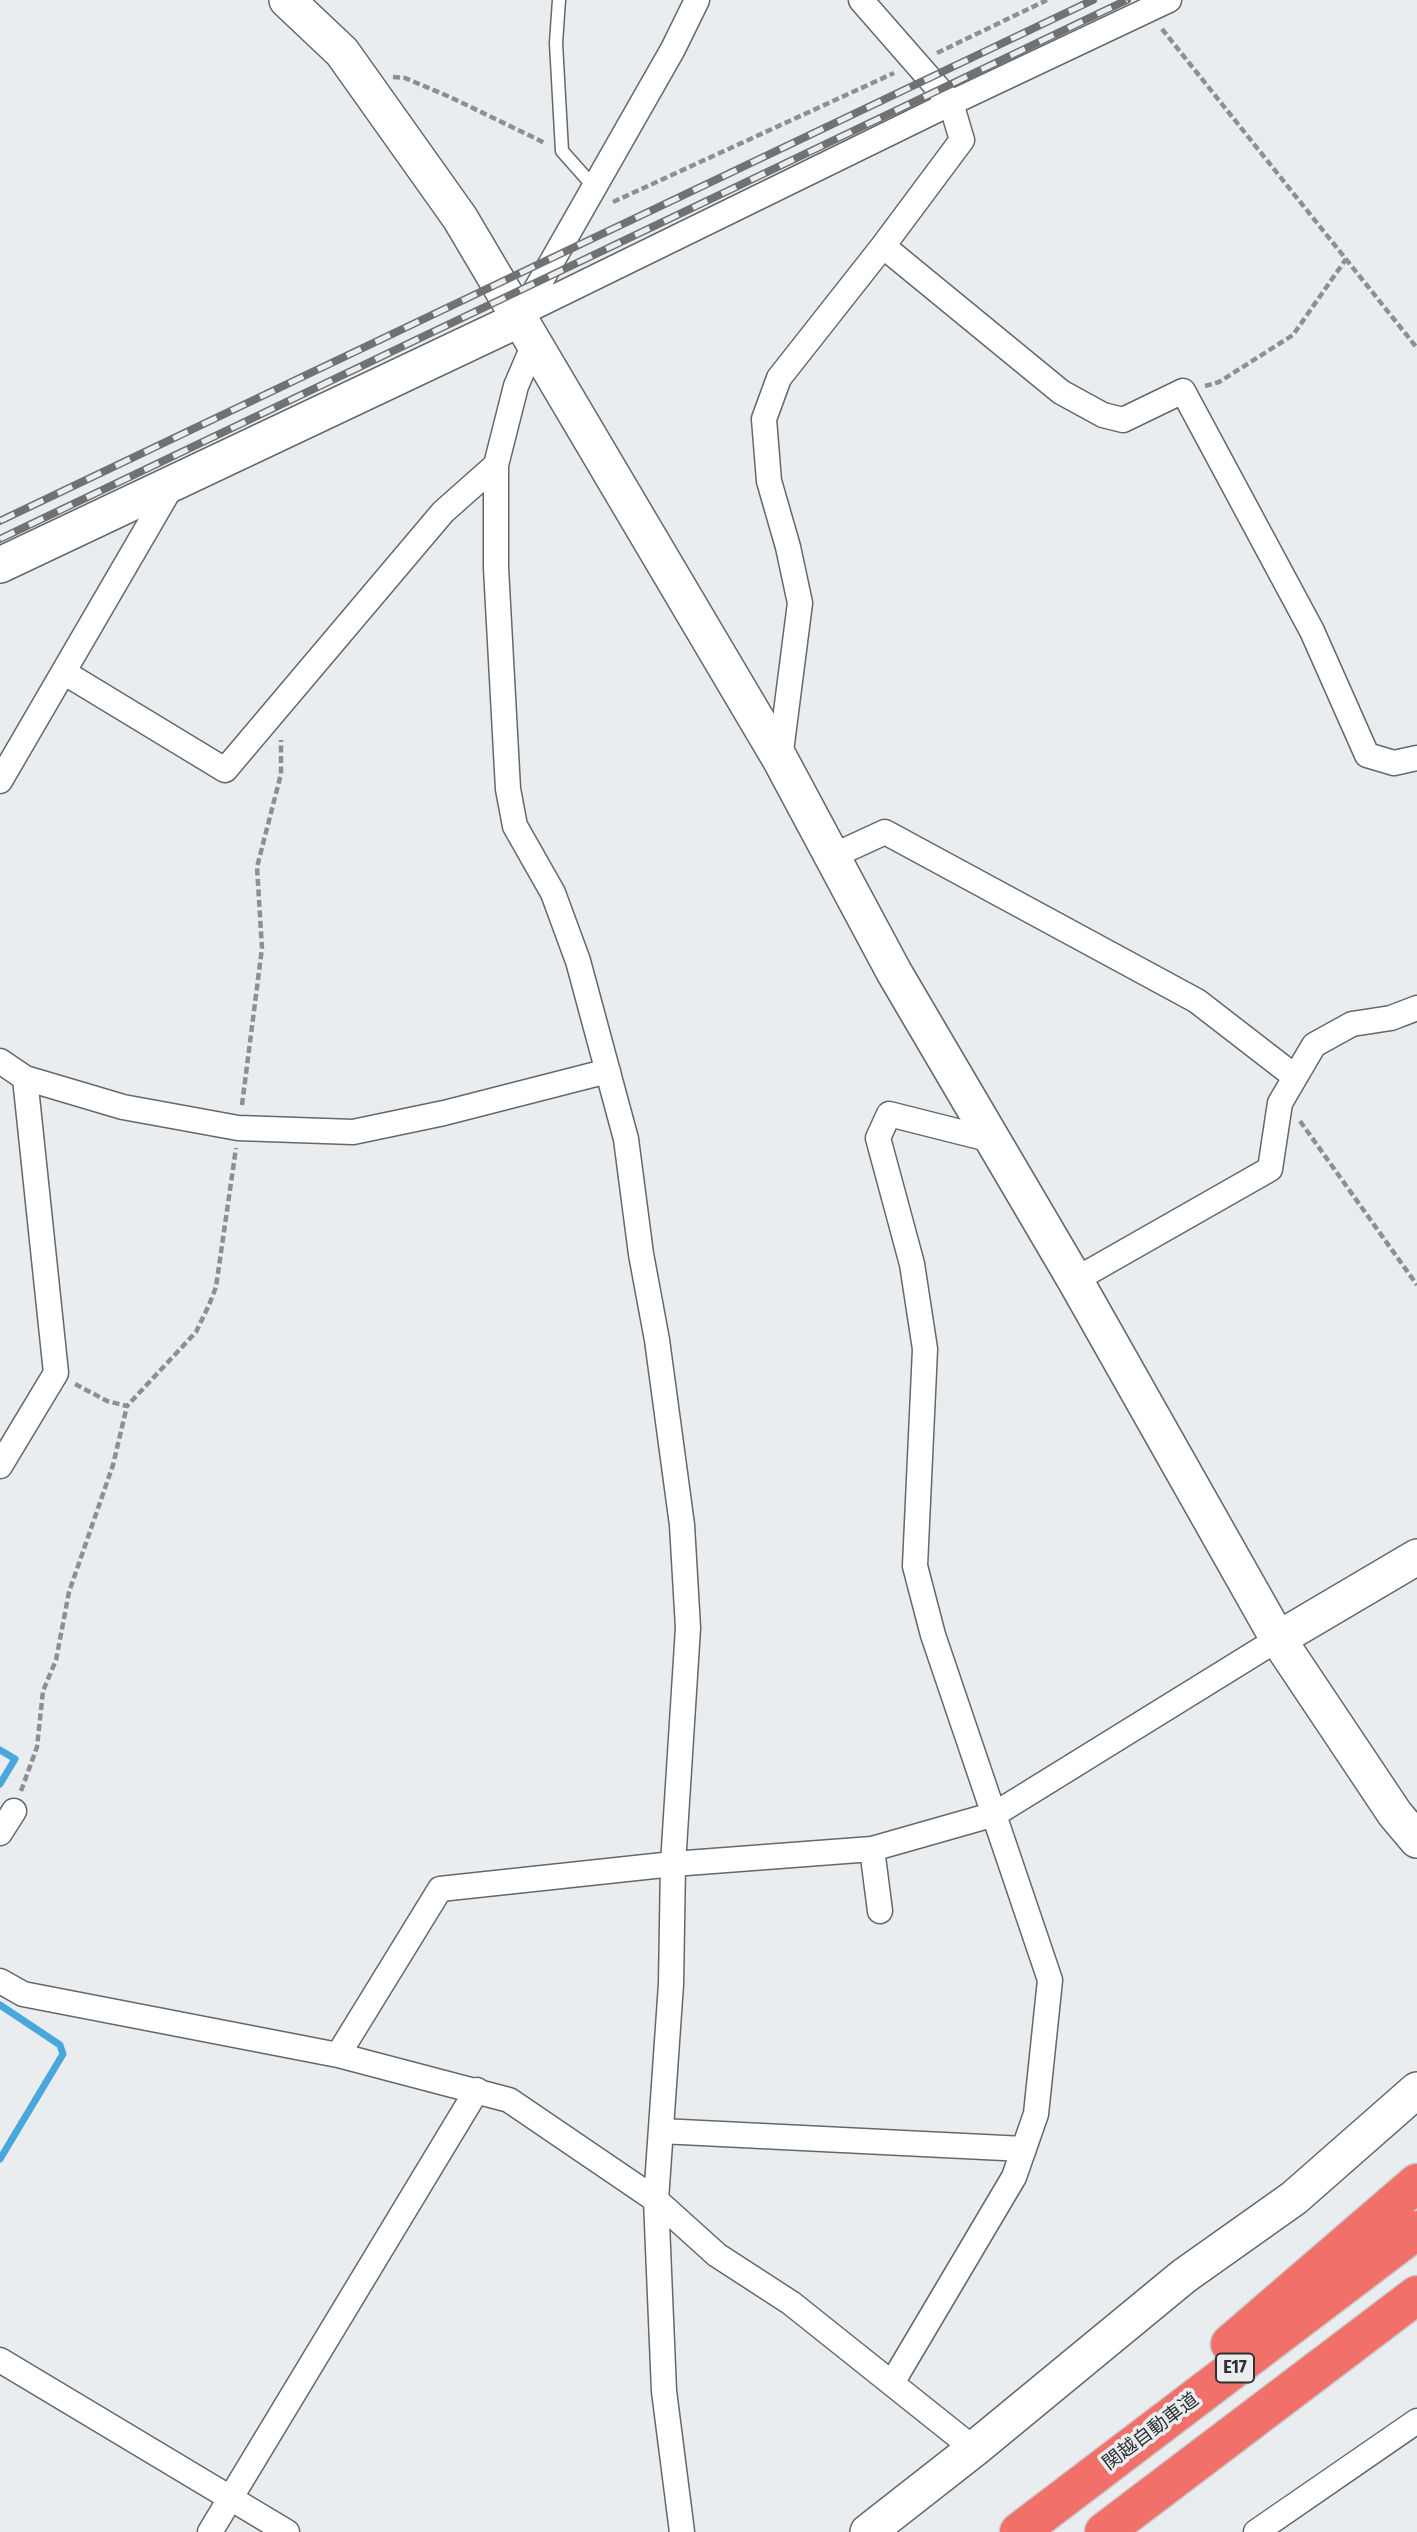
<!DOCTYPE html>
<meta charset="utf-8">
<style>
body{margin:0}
canvas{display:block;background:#e9edef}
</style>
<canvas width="1417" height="2532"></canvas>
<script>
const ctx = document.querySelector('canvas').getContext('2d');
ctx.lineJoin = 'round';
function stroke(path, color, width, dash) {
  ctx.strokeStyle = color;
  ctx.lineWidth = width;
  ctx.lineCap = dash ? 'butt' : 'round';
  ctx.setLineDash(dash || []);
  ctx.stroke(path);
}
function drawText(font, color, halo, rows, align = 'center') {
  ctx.font = font + ' "Fira Sans Condensed","Noto Sans JP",sans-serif';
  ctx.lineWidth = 7;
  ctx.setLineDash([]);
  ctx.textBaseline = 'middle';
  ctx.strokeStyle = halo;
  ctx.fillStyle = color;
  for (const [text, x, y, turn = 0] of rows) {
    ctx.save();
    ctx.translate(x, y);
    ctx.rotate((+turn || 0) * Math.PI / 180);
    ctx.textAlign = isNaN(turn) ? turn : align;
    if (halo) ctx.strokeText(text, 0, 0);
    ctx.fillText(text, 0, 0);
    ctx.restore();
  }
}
stroke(new Path2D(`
 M0 1750 15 1759 0 1784
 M0 2005 60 2045 63 2054 0 2159`), '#49a7dd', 7);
const lane = new Path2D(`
 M559 0 556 43 562 151 594 187`);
const street = new Path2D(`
 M883 246 1061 392 1103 415 1123 420 1183 391 1312 631 1367 755 1394 763 1417 758
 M524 312 951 103 1169 0
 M522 314 673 49 697 0
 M534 344 516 386 496 465V568L508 789 515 826 553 893 578 961 626 1139 641 1254 657 1340 682 1525 688 1628 673 1864 671 1984 656 2200 664 2391 682 2532
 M65 673 225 770 443 512 496 465
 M780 759 800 603 788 547 769 481 764 419 779 378 883 246 962 140 951 103 861 0
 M0 781 174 482
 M833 856 885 832 1197 1001 1294 1076
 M0 1061 25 1078 123 1107 238 1128 353 1132 444 1113 608 1071
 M1075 1280 1270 1169 1280 1103 1314 1045 1352 1024 1391 1018 1417 1008
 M0 1466 56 1373 25 1078
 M0 1833 14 1811
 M872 1849 880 1911
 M0 1981 23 1994 338 2055 509 2100 656 2200 717 2255 791 2303 974 2449
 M338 2055 440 1889 673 1864 872 1849 995 1814 1278 1639
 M661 2131 1024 2149
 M0 2360 287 2532
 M892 2383 1014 2177 1036 2114 1050 1980 933 1635 915 1566 925 1349 912 1264 878 1138 889 1114 992 1140
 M210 2532 477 2090
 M1256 2532 1417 2421`);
const secondary = new Path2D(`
 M287 0 342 52 460 218 780 759 894 972 1075 1280 1278 1639 1395 1814 1417 1840
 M0 565 520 319
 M1278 1639 1417 1557
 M868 2532 974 2449 1184 2276 1294 2198 1417 2090`);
const highway = new Path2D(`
 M1230 2344 1417 2183
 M1019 2532 1417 2230
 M1104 2532 1417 2295`);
stroke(lane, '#64686a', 15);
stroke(street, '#64686a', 27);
stroke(secondary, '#64686a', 38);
stroke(highway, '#c9c9c9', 41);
stroke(new Path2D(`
 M1162 29 1417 348
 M937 53 1047 0
 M393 77 405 78 450 97 545 143
 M613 202 894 73
 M1205 386 1219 382 1293 335 1346 259
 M242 1105 262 948 257 867 281 774V740
 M1300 1121 1417 1285
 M75 1384 107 1401 127 1406 196 1332 209 1305 216 1287 236 1148
 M21 1791 37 1747 43 1691 56 1660 69 1592 113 1465 127 1406`), '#8d8f91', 4.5, [7, 3.5]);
stroke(lane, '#fff', 12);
stroke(street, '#fff', 24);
stroke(secondary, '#fff', 35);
stroke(highway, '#f1716a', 38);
const rail = new Path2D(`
 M0 521 1093 0
 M0 539 1127 0`);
stroke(rail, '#6f7172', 8);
stroke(rail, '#e9edef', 5, [16]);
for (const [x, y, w] of [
 [1235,2368,38]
]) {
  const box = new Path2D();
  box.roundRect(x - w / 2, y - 14.5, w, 29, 5);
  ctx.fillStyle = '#e9edef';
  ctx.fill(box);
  stroke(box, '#2f3031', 2);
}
drawText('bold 18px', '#2f3031', null, [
 ["E17",1235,2368]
]);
drawText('19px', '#2f3031', '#e9edef', [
 ["関越自動車道",1151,2432,-37]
]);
</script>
